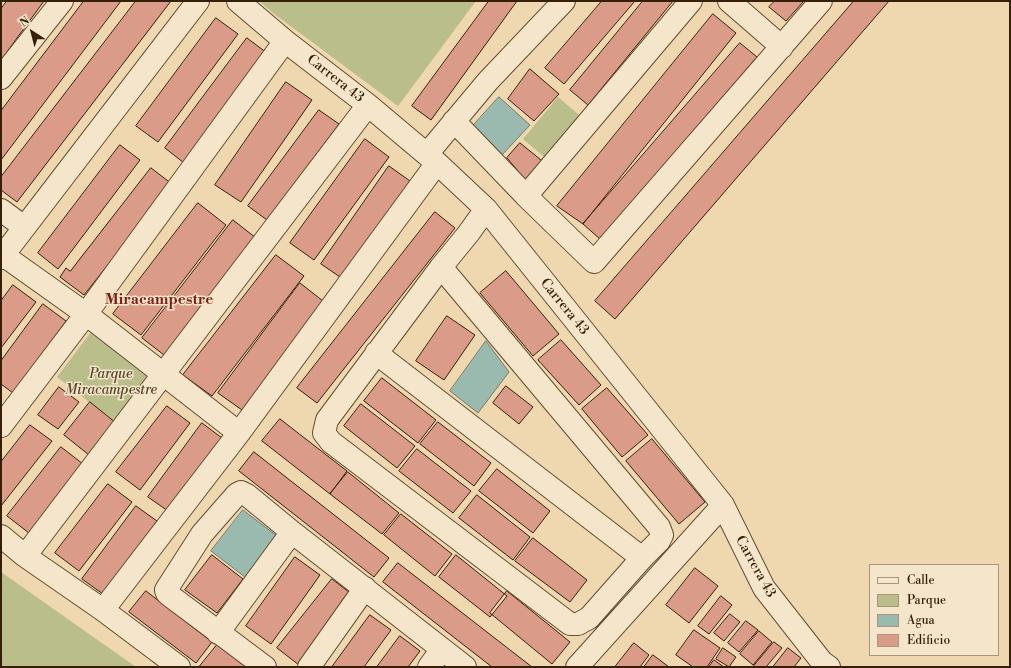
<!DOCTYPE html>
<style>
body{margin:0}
#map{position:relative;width:1011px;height:668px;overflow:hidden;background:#efd7af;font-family:"Libre Bodoni",serif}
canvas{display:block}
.frame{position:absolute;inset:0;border:2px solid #361f07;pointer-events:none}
.legend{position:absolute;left:869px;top:564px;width:130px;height:92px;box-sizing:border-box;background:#f5e5cb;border:1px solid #a9967d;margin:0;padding:5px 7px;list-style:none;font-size:12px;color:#361f07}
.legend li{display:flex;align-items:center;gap:8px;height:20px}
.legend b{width:20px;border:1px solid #a9967d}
.north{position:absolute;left:12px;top:12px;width:40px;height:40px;-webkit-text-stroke:3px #f5e5cb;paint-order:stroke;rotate:324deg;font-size:11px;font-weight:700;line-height:16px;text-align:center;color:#361f07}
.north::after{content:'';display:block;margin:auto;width:14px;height:18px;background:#361f07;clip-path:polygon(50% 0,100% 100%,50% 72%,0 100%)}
</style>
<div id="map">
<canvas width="1011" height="668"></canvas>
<div class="frame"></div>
<ul class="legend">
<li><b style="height:5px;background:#f5e5cb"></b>Calle</li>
<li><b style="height:11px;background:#b9be8b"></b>Parque</li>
<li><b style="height:11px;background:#9ab9af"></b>Agua</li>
<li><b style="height:11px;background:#db9b89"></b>Edificio</li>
</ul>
<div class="north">N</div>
</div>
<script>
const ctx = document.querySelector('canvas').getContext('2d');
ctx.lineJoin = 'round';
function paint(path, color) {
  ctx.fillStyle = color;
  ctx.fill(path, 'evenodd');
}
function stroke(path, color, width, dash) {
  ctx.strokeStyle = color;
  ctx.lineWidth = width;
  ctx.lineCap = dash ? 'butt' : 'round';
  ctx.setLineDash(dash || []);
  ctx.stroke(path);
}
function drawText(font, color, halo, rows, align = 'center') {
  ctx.font = font + ' "Libre Bodoni",serif';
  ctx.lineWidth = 3;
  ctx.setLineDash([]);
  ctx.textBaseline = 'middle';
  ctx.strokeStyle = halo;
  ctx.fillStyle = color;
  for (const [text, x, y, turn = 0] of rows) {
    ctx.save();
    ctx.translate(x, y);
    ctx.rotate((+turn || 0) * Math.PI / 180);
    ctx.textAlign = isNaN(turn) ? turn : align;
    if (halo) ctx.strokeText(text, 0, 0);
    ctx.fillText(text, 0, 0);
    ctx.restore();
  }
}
paint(new Path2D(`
 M259 1H476L398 106 273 13Z
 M558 97 584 119 549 161 523 139Z
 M91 332 152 378 116 423 57 377Z
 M1 572 136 667H1Z`), '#b9be8b');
const water = new Path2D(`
 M499 97 530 125 501 156 471 128Z
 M486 341 509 372 478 413 450 391Z
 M243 510 277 536 245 577 211 551Z`);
paint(water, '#9ab9af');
stroke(water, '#727b6c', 1);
const building = new Path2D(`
 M7 1H44L1 60V9Z
 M84 1H121L1 160V111Z
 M136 1H171L17 202 1 190V177Z
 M489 1H517L431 120 412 106Z
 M602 1H635L564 84 545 68Z
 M643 1H673L588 105 570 90Z
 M775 1H804L786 21 769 7Z
 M854 1H889L615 319 595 301Z
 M713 14 736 33 583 224 557 206Z
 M216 18 238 34 158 142 136 126Z
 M247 38 267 53 184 163 165 148Z
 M740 43 757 57 600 239 583 224Z
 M530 69 559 94 534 121 508 99Z
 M286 82 312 100 241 202 215 185Z
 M319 110 339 124 267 220 248 206Z
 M365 139 389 157 314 260 290 243Z
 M520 143 546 164 529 184 507 158Z
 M120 145 140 160 58 269 38 253Z
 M389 166 410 181 343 279 321 264Z
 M151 168 172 184 84 295 60 277 66 268 70 271Z
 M198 203 226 225 141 335 113 314Z
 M435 212 455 228 317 403 297 388Z
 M233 220 256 238 164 355 142 338Z
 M276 255 304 276 212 396 183 375Z
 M506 271 559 334 533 356 480 293Z
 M300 283 323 301 242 410 218 393Z
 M13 285 36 302 1 348V301Z
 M43 304 66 321 13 393 1 384V361Z
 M447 316 475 335 444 380 416 361Z
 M561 340 601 385 579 405 538 360Z
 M382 378 436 420 418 443 364 401Z
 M506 386 533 407 519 424 493 403Z
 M59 387 79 402 58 429 38 415Z
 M607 388 648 435 622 457 582 409Z
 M90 402 116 423 89 455 64 435Z
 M361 404 415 446 397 468 344 426Z
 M167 406 190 423 140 490 116 472Z
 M280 419 347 471 330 494 262 441Z
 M438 422 491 463 474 486 420 444Z
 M202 423 222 438 168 511 148 497Z
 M30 425 52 441 1 506V462Z
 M652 439 705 502 679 524 626 461Z
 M61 447 83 464 29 533 7 516Z
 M417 449 471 491 453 513 399 471Z
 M254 452 389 558 374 577 239 471Z
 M497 469 550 511 533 533 479 491Z
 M348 472 399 513 382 534 330 494Z
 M108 484 132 502 79 571 55 553Z
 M477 495 530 537 513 560 459 518Z
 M136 506 157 521 103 594 82 579Z
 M401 514 452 554 435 576 384 535Z
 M533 538 587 580 570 602 515 561Z
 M212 555 243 579 217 613 185 590Z
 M456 555 507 596 490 617 439 577Z
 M295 557 320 575 271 644 246 626Z
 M398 563 532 667H492L383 582Z
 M695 568 718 586 689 623 666 605Z
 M332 579 354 596 299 665 277 648Z
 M146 591 212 642 196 663 129 612Z
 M507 591 570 642 552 664 490 613Z
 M721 596 732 605 709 634 698 626Z
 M730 614 740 622 724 641 714 633Z
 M370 615 391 630 364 667H332Z
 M746 621 758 630 739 652 728 643Z
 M694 630 720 648 707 667H693L676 655Z
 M759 631 772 642 753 665 740 654Z
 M400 636 420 651 408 667H377Z
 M774 642 782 648 766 667H753Z
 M634 643 649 655 640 667H615Z
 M217 645 246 667H202L200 666Z
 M723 648 736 657 729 667 716 659Z
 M788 648 801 658 794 667H773Z
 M653 655 669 667H644Z
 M714 660 724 667H709Z`);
paint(building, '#db9b89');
stroke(building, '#361f07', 1);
const street = new Path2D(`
 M238 1 285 41 368 105 437 163 486 209 723 505 764 588 822 662 829 667
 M729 1 782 47
 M1 78 62 1
 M454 121 526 196 594 262 821 1
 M427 154 488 81 564 1
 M526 196 691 1
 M1 210 24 227
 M3 255 86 314 239 433
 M1 258 198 1
 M441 267 659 527 662 535 659 541 642 558 589 618 578 624H570L331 442 324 433 327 420 441 267 468 234 486 209
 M376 353 642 558
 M1 426 86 314 285 41
 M1 536 25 556 103 610 179 667
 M25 556 368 105
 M103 610 239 433 437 163
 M218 633 292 532
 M265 667 169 595 167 593 166 590 202 534 237 494 241 492 247 495 292 532 465 667
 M309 667 365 588
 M429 667 442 649
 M577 667 723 505`);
stroke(street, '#644d31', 24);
stroke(street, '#f5e5cb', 22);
drawText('14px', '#361f07', '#f5e5cb', [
 ["Carrera 43",335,79,38],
 ["Carrera 43",564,307,51],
 ["Carrera 43",755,567,61]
]);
drawText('italic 14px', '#574728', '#f5e5cb', [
 ["Parque",111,375],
 ["Miracampestre",111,391]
]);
drawText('bold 15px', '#7a1f14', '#f5e5cb', [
 ["Miracampestre",159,300]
]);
</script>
